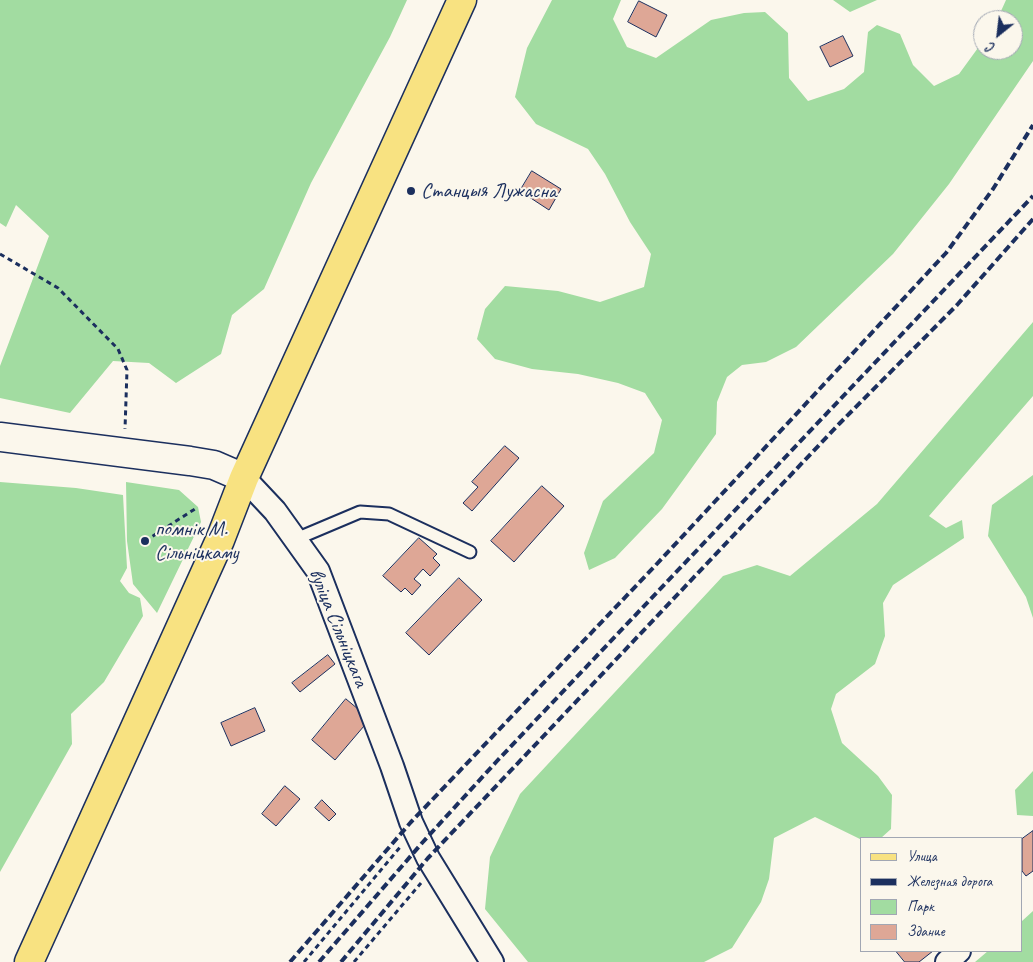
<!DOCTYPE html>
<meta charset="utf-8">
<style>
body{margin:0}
#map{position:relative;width:1033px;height:962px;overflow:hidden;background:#fbf7ec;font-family:Caveat,sans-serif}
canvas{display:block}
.legend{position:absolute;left:860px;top:837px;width:162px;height:115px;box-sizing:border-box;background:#fbf7ec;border:1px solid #a1a7b3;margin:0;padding:6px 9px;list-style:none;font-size:15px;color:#1b2f5e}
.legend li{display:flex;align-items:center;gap:10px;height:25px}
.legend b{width:25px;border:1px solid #a1a7b3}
.north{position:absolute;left:973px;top:10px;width:50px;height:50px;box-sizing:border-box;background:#fbf7ec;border:1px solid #a1a7b3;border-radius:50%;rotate:209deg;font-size:14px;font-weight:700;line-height:20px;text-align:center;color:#1b2f5e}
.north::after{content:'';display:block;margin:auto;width:18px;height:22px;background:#1b2f5e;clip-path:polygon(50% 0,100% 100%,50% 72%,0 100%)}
</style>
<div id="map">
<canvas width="1033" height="962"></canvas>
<ul class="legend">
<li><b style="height:6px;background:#f8e281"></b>Улица</li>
<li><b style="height:6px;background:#1b2f5e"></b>Железная дорога</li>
<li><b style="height:14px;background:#a2dca1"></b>Парк</li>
<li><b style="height:14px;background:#dea796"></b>Здание</li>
</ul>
<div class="north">С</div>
</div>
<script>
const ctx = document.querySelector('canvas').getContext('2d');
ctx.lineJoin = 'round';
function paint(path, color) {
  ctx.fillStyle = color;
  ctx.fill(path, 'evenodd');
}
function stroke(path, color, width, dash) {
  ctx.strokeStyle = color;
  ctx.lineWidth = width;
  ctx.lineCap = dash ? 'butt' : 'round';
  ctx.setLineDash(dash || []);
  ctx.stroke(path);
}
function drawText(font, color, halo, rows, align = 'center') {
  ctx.font = font + ' Caveat,sans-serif';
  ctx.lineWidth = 4;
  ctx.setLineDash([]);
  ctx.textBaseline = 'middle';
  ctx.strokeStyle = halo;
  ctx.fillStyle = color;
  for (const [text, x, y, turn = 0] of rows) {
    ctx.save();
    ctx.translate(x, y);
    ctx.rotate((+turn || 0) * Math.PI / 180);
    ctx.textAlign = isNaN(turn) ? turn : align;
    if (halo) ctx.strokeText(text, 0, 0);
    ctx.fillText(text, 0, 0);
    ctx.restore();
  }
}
paint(new Path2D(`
 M0 0H407L390 37 311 183 264 289 232 315 221 354 176 383 149 363 113 361 70 413 0 398V366L49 236 16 205 6 227 0 223Z
 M552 0H621L613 19 627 47 656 58 711 20 744 13 765 12 788 33 789 78 808 101 844 89 864 72 868 32 877 25 900 34 913 65 934 86 959 74 983 41V50H1013V20H997L1006 0H1033V61L949 184 893 254 796 347 766 362 742 365 727 377 717 402 716 434 686 476 662 509 615 558 589 570 584 553 603 501 654 453 662 420 645 393 618 383 578 374 532 369 495 359 477 339 485 309 505 286 558 291 600 302 644 287 651 254 630 222 605 174 588 149 536 124 515 97 527 48Z
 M833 0H877L850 12Z
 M1033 322V396L929 516 946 528 962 520 964 538 893 585 883 603 885 636 875 664 836 694 831 709 842 743 878 776 892 795 891 829 881 838H862V840L815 817 774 838 769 879 761 902 732 948 704 962H528L485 909 490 857 520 794 723 576 757 565 790 576 877 504Z
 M1033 475V618L1026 597 988 536 992 505Z
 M0 482 76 488 123 495 127 568 120 581 129 593 140 598 143 616 104 682 71 714 72 744 0 872Z
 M126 482 179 490 198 507 201 522 157 613 133 584 127 541Z
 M1033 771V816L1017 815 1015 790Z
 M1033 911V962H975L988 951H1022V921Z`), '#a2dca1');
const building = new Path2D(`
 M639 1 667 15 656 37 628 22Z
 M843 36 853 56 830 67 820 47Z
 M532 171 561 189 549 210 520 191Z
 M505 446 519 458 472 511 463 503 478 487 472 482Z
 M542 486 564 506 514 562 491 541Z
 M419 538 437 554 433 558 440 565 430 576 423 569 414 579 421 585 412 595 405 588 401 592 383 576Z
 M459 578 482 600 429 655 406 633Z
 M328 655 335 664 300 692 292 683Z
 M346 699 370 719 335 760 312 740Z
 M255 708 265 731 231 746 221 723Z
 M285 786 300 799 276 826 262 814Z
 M322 800 336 814 329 821 315 808Z
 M1033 831V871L1026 876 1022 871V839Z
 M896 951H933L919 962H905Z`);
paint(building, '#dea796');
stroke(building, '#1b2f5e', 1);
const lane = new Path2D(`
 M296 539 360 512 389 514 470 552`);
const street = new Path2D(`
 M244 478 275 511 318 571 392 766 411 822 428 858 492 962
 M947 962 959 951`);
const secondary = new Path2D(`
 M0 437 190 461 214 465 244 478`);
const primary = new Path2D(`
 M29 962 220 540 244 478 462 0`);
stroke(lane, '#1b2f5e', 15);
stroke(street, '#1b2f5e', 26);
stroke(secondary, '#1b2f5e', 31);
stroke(primary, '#1b2f5e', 31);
stroke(new Path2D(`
 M0 254 58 288 118 349 127 370 125 429
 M145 541 198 507
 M304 962 401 846
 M354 962 421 883`), '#1b2f5e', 3, [5, 4]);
stroke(lane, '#fbf7ec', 11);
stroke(street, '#fbf7ec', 22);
stroke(secondary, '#fbf7ec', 28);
stroke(primary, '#f8e281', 28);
stroke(new Path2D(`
 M290 962 411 822 654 567 946 253 993 189 1033 125
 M319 962 422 843 497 761 1033 196
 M341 962 428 858 840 423 957 305 1033 219`), '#1b2f5e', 4, [8, 4]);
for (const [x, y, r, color] of [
 [411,191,5,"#1b2f5e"],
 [145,541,5,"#1b2f5e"]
]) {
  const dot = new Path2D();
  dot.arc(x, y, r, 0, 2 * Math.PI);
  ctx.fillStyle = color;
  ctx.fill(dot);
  stroke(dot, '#fbf7ec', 2);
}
drawText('21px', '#1b2f5e', '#fbf7ec', [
 ["Станцыя Лужасна",421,191],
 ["помнік М.",155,529],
 ["Сільніцкаму",155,553]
], 'left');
drawText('21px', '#1b2f5e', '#fbf7ec', [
 ["вуліца Сільніцкага",338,628,68]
]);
</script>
